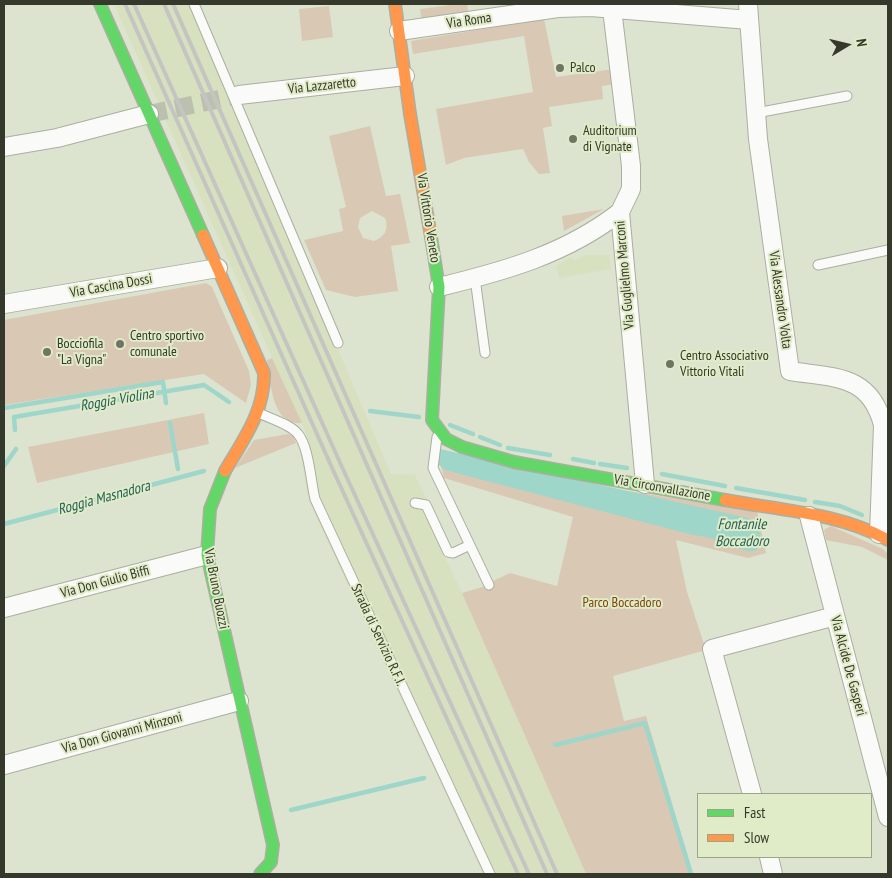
<!DOCTYPE html>
<style>
body{margin:0}
#map{position:relative;width:892px;height:878px;overflow:hidden;background:#dce3cf;font-family:"PT Sans Narrow",sans-serif}
canvas{display:block}
.frame{position:absolute;inset:0;border:5px solid #35392b;pointer-events:none}
.legend{position:absolute;left:697px;top:793px;width:175px;height:65px;box-sizing:border-box;background:#e0ebc7;border:1px solid #9ca489;margin:0;padding:6px 9px;list-style:none;font-size:15px;color:#35392b}
.legend li{display:flex;align-items:center;gap:10px;height:25px}
.legend b{width:25px;border:1px solid #9ca489}
.north{position:absolute;left:822px;top:20px;width:50px;height:50px;-webkit-text-stroke:4px #e0ebc7;paint-order:stroke;rotate:81deg;font-size:14px;font-weight:700;line-height:20px;text-align:center;color:#35392b}
.north::after{content:'';display:block;margin:auto;width:18px;height:22px;background:#35392b;clip-path:polygon(50% 0,100% 100%,50% 72%,0 100%)}
</style>
<div id="map">
<canvas width="892" height="878"></canvas>
<div class="frame"></div>
<ul class="legend">
<li><b style="height:6px;background:#63d668"></b>Fast</li>
<li><b style="height:6px;background:#ff974d"></b>Slow</li>
</ul>
<div class="north">N</div>
</div>
<script>
const ctx = document.querySelector('canvas').getContext('2d');
ctx.lineJoin = 'round';
function paint(path, color) {
  ctx.fillStyle = color;
  ctx.fill(path, 'evenodd');
}
function stroke(path, color, width, dash) {
  ctx.strokeStyle = color;
  ctx.lineWidth = width;
  ctx.lineCap = dash ? 'butt' : 'round';
  ctx.setLineDash(dash || []);
  ctx.stroke(path);
}
function drawText(font, color, halo, rows, align = 'center') {
  ctx.font = font + ' "PT Sans Narrow",sans-serif';
  ctx.lineWidth = 4;
  ctx.setLineDash([]);
  ctx.textBaseline = 'middle';
  ctx.strokeStyle = halo;
  ctx.fillStyle = color;
  for (const [text, x, y, turn = 0] of rows) {
    ctx.save();
    ctx.translate(x, y);
    ctx.rotate((+turn || 0) * Math.PI / 180);
    ctx.textAlign = isNaN(turn) ? turn : align;
    if (halo) ctx.strokeText(text, 0, 0);
    ctx.fillText(text, 0, 0);
    ctx.restore();
  }
}
paint(new Path2D(`
 M114 4H191L391 474 415 475 449 543 440 547 462 593 586 874H483L309 502 300 452 296 443 308 438Z
 M585 255H609L611 269 559 278 556 266 571 257 574 261Z`), '#d7e1c0');
paint(new Path2D(`
 M459 4H467L469 16 422 22 420 9Z
 M329 6 333 37 302 41 299 9Z
 M544 19 556 77 614 69 616 84 602 86 603 99 549 107 552 126 543 128 550 173 539 174 529 162 523 149 464 158 446 165 436 109 533 92 524 36 413 54 411 41Z
 M370 126 386 196 400 194 410 243 391 246 398 291 355 297 326 290 304 240 343 231 339 209 346 207 329 136ZM372 211 385 218C389 229 385 237 374 241L363 238 358 227 360 218Z
 M604 209 564 231 562 216Z
 M206 283 212 287 249 371 251 385 246 403 204 374 4 405V320Z
 M272 358 302 423C271 426 271 381 267 360Z
 M204 413 209 444 37 483 28 447Z
 M288 434 294 436 296 443 235 468 254 440Z
 M440 462 757 511 766 553 748 558 676 540 687 592 706 650 613 676 624 721 646 716 693 874H586L462 593 489 585 493 581 510 573 557 586 573 517 444 478Z
 M831 526 883 549 888 554V560L862 547 826 540 824 530Z`), '#d9c9b4');
paint(new Path2D(`
 M440 449 752 519C761 526 763 542 756 551H747L707 537 689 534 445 470 438 464Z`), '#9ed6c9');
stroke(new Path2D(`
 M4 408 163 382 166 403
 M370 411 419 417
 M170 423 178 469
 M450 425 473 434
 M15 430 14 417 204 385 229 402
 M480 437 500 445
 M508 448 550 455
 M573 459 594 463
 M600 464 627 468
 M4 466 16 449
 M662 474 725 486
 M736 488 805 500
 M815 502 840 506 862 515
 M4 524 204 471
 M555 745 645 723 691 874
 M291 810 424 778`), '#9ed6c9', 4.5);
stroke(new Path2D(`
 M149 114 239 95`), '#bbc1ae', 18, [18, 9]);
const lane = new Path2D(`
 M194 4 338 343
 M756 113 847 96
 M818 265 888 250
 M475 278 485 353
 M259 413C271 419 290 424 298 434 309 447 311 483 315 499L490 874
 M437 437 433 468 489 585
 M415 503 426 505 448 552 453 553 470 545`);
const street = new Path2D(`
 M748 4 758 139 790 371C834 378 870 374 883 425L879 534
 M612 9 631 166V189L620 212 645 484
 M399 31 558 8 591 7 749 20
 M239 95 405 76
 M4 147 57 138 149 114
 M439 287C505 271 566 254 620 212
 M4 304 218 268
 M809 516 888 817
 M4 608 207 555
 M4 765 239 701
 M752 794 712 649 835 616
 M769 857 773 874`);
const fast = new Path2D(`
 M100 4 203 235
 M431 237 439 287 432 420 446 439 462 447 514 462 725 500
 M225 471 210 509 207 555 273 845 271 862 260 874`);
const slow = new Path2D(`
 M395 4 410 114 431 237
 M203 235 264 373C265 411 243 440 225 471
 M725 500C779 510 840 513 888 540`);
stroke(lane, '#aaafa0', 11);
stroke(street, '#aaafa0', 20);
stroke(fast, '#aaafa0', 14);
stroke(slow, '#aaafa0', 14);
stroke(lane, '#fafbf8', 9);
stroke(street, '#fafbf8', 18);
stroke(fast, '#63d668', 11);
stroke(slow, '#ff974d', 11);
stroke(new Path2D(`
 M125 4 333 470 518 874
 M134 4 342 467 529 874
 M164 4 547 874
 M173 4 557 874`), '#c4c5c1', 4);
for (const [x, y, r, color] of [
 [560,68,5,"#6f7464"],
 [573,139,5,"#6f7464"],
 [120,344,5,"#6f7464"],
 [47,352,5,"#6f7464"],
 [670,364,5,"#6f7464"]
]) {
  const dot = new Path2D();
  dot.arc(x, y, r, 0, 2 * Math.PI);
  ctx.fillStyle = color;
  ctx.fill(dot);
  stroke(dot, '#e0ebc7', 2);
}
drawText('14px', '#35392b', '#e0ebc7', [
 ["Via Roma",469,21,-8],
 ["Via Lazzaretto",322,86,-6],
 ["Via Vittorio Veneto",428,218,81],
 ["Via Guglielmo Marconi",625,275,-95],
 ["Via Cascina Dossi",111,286,-10],
 ["Via Alessandro Volta",780,300,82],
 ["Via Circonvallazione",662,488,10],
 ["Via Don Giulio Biffi",105,582,-15],
 ["Via Bruno Buozzi",216,589,79],
 ["Strada di Servizio R.F.I.",378,635,65],
 ["Via Alcide De Gasperi",848,666,75],
 ["Via Don Giovanni Minzoni",122,733,-15]
]);
drawText('14px', '#35392b', '#e0ebc7', [
 ["Palco",570,68],
 ["Auditorium",583,131],
 ["di Vignate",583,147],
 ["Centro sportivo",130,336],
 ["comunale",130,352],
 ["Bocciofila",57,344],
 ["\"La Vigna\"",57,360],
 ["Centro Associativo",680,356],
 ["Vittorio Vitali",680,372]
], 'left');
drawText('14px', '#82430b', '#e0ebc7', [
 ["Parco Boccadoro",622,603]
]);
drawText('italic 15px', '#23615b', '#e0ebc7', [
 ["Roggia Violina",117,400,-10],
 ["Roggia Masnadora",104,498,-15],
 ["Fontanile",742,525],
 ["Boccadoro",742,542]
]);
</script>
